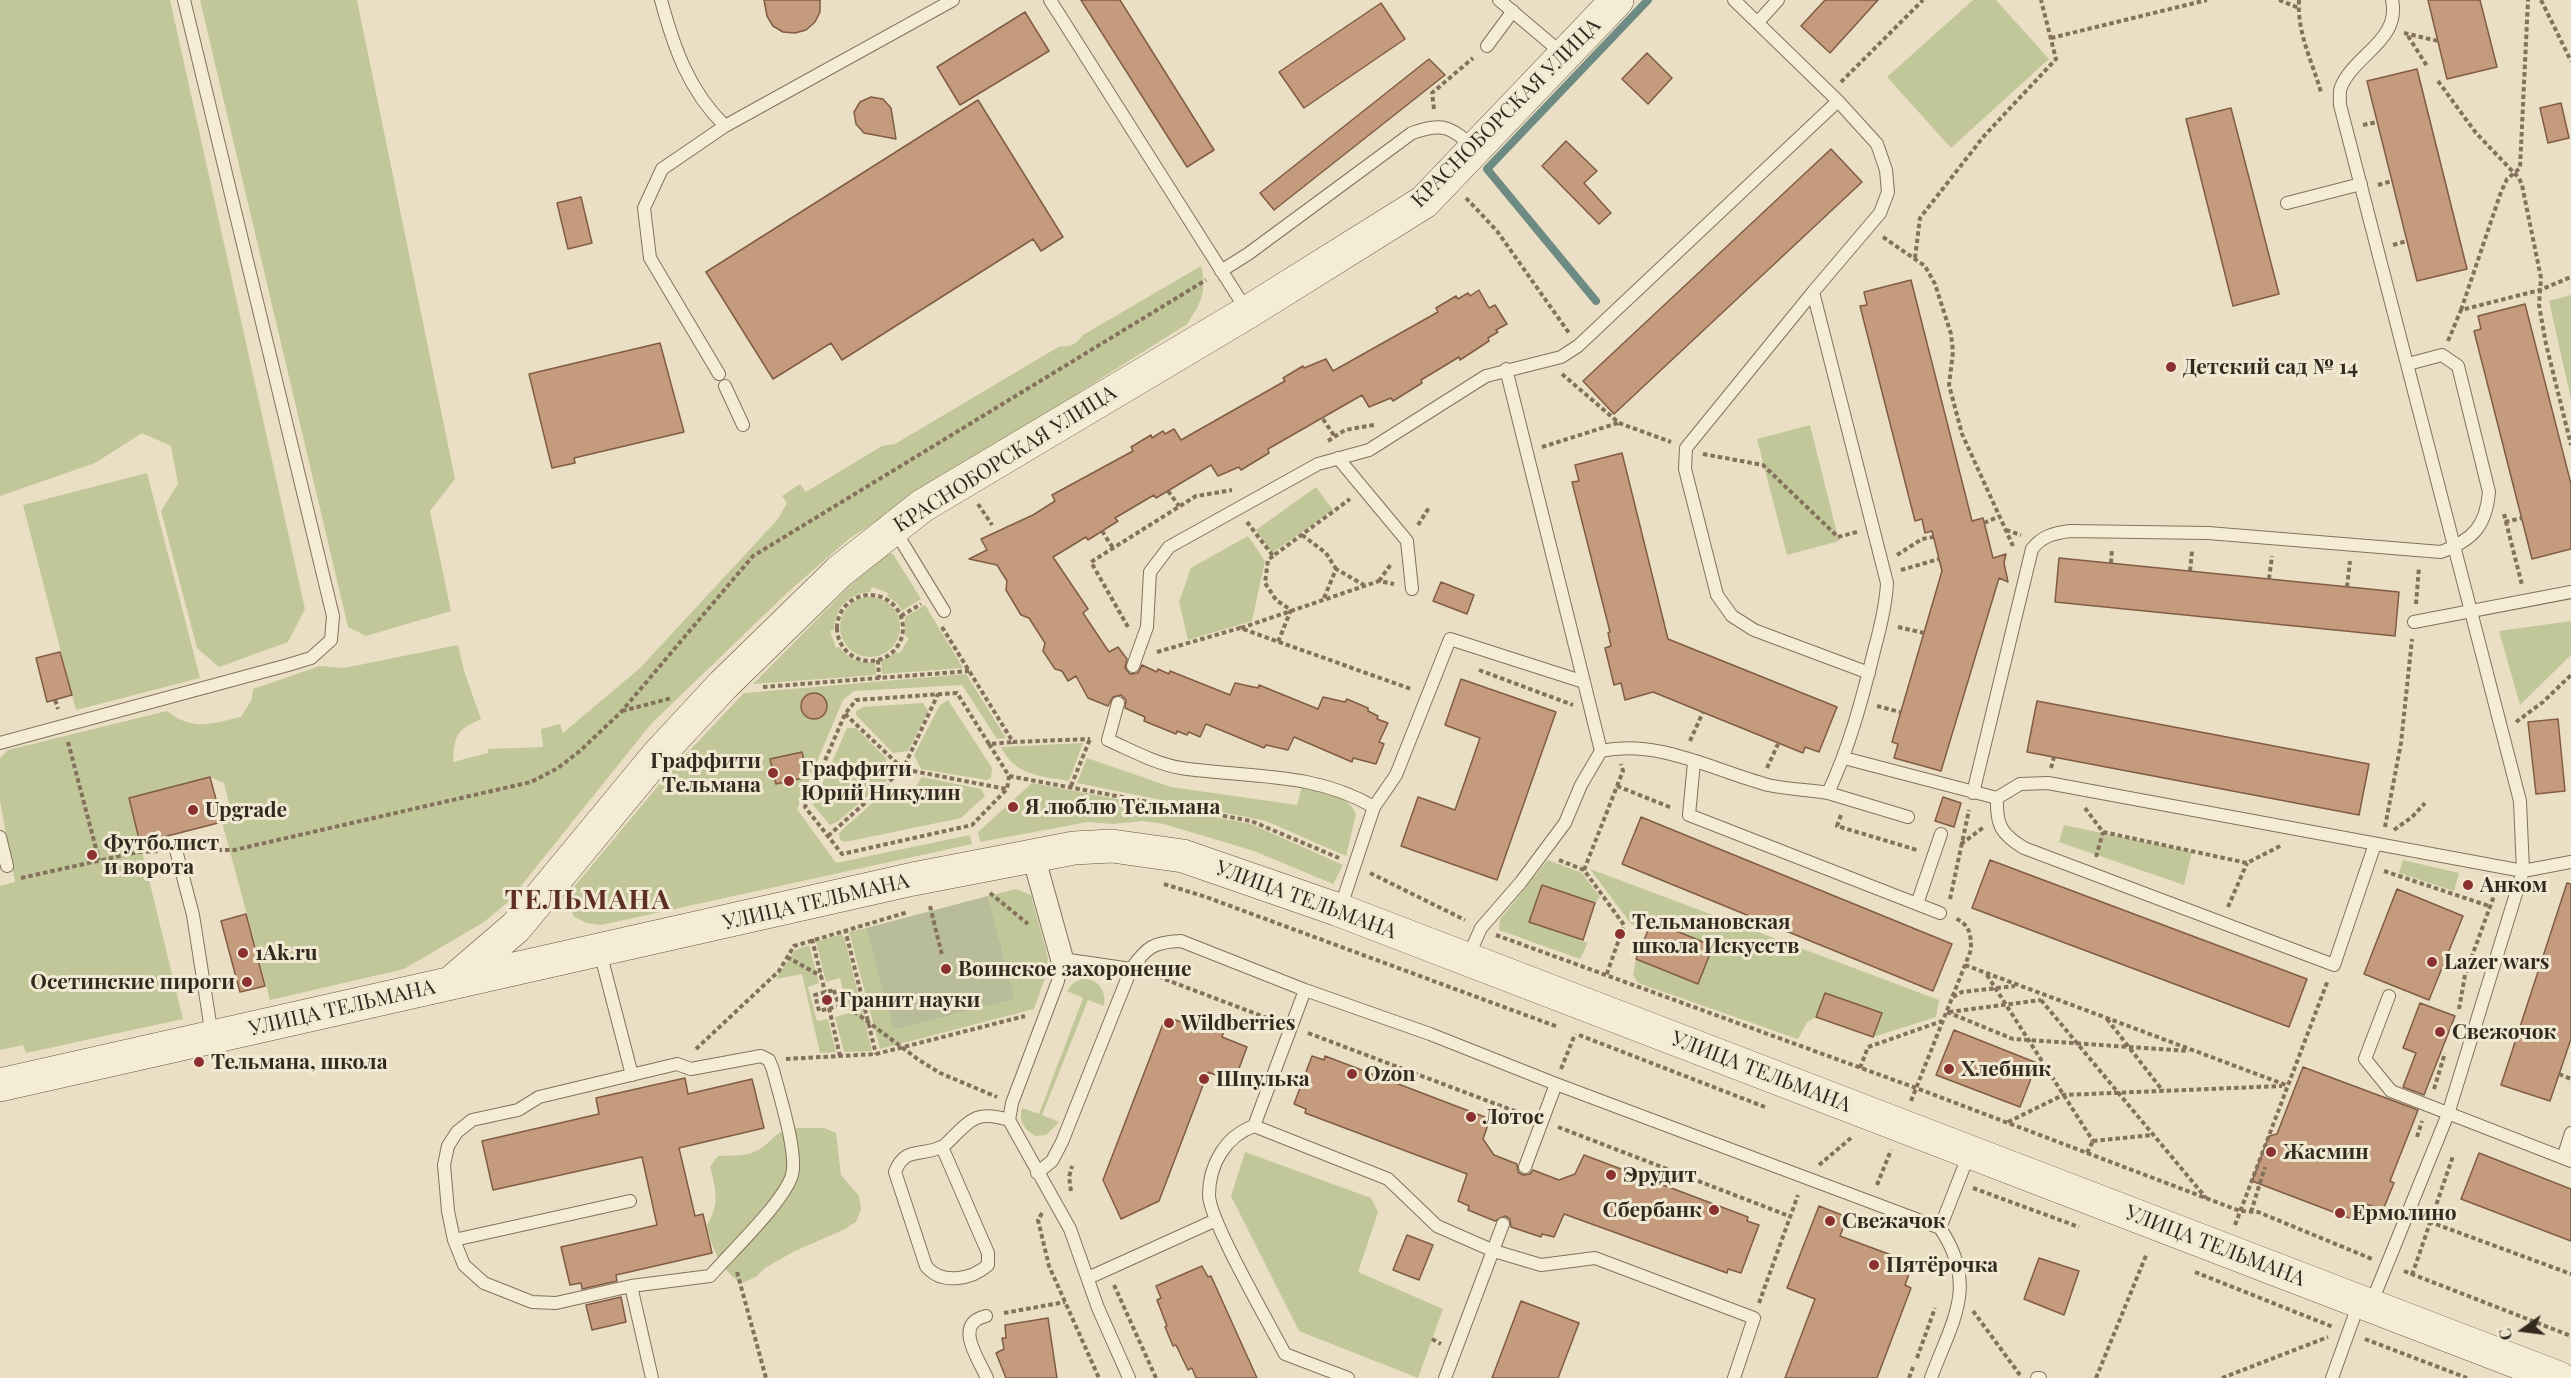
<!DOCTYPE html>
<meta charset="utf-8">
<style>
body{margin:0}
#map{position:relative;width:2571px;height:1378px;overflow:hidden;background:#eadfc4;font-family:"Playfair Display",serif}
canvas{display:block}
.north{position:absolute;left:2493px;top:1300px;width:60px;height:60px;-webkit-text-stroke:4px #f2e9d3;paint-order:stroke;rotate:256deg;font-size:16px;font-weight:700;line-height:24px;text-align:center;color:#34291f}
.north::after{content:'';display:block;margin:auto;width:21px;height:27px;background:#34291f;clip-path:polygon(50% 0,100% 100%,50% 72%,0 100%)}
</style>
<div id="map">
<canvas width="2571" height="1378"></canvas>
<div class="north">С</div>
</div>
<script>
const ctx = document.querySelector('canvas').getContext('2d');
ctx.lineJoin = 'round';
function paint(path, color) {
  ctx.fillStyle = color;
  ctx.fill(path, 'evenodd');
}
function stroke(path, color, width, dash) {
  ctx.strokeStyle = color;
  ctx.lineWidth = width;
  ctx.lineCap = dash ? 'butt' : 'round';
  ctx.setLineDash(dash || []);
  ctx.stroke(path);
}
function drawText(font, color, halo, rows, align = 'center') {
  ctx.font = font + ' "Playfair Display",serif';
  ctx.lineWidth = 6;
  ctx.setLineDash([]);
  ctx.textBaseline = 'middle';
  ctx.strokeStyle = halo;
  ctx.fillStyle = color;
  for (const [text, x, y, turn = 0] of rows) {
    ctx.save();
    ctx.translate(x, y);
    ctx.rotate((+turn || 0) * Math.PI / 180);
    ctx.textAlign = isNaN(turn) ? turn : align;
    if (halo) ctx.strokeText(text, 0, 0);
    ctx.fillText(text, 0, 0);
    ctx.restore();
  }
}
paint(new Path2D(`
 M0 0H170L305 609 288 642 219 667 197 648 161 511 178 484 171 446 142 433 95 463 0 496Z
 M200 0H357L455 479 430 511 451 611 366 636 348 627Z
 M1973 0H1996L2049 59 1951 148 1887 77Z
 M1201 266C1207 292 1201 303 1187 324L850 538 788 592 651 724 508 902 484 922 404 969 270 1000 222 822 233 819 224 783 210 777 129 798 183 1019 26 1053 23 1045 0 1050V886L15 882 0 801V758L8 750 167 711C192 731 211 724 241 717L252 699 253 689 320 666 344 668 458 645 464 671 481 719C455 731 455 735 453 762L488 753V749L543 747 541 729 560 724 563 733 640 668 778 519 787 503 782 496 800 484 806 492 882 446 895 444 1060 346C1071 348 1076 344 1083 335Z
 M2571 295V399L2549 301Z
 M1810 425 1839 541 1787 555 1757 439Z
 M147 473 200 678 76 710 23 505Z
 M1316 487 1333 510 1272 553 1256 530Z
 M1248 536 1265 561 1252 621 1188 640 1179 602 1191 568Z
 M888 553 893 554 921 599 902 611 898 604 887 596 888 593 872 587 870 592C848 594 835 608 834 630L830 631 836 648 840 647C848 660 861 663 875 663L876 675 753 684 858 578Z
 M840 627a30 30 0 1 1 60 0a30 30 0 1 1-60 0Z
 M925 605 963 668 882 674 881 661 897 652 900 653 909 638 905 636V617Z
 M2571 621V655L2520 705 2499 631Z
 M966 674 1006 738 997 739 962 685 854 691 843 700 797 809 836 863 970 835 972 844 601 925 587 923 573 916 571 902 574 887 673 768 744 693Z
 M948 700 992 768 991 778 987 780 921 769 914 755 940 705Z
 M923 703 928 711 908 751 893 753 856 715V711L863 707Z
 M847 728H856L887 759 883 769 887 780 837 822 830 825 813 805Z
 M1083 743 1069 781C1041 776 1015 776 1001 747Z
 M1087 758 1171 787 1297 805 1302 786C1321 792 1348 794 1356 814L1346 856 1266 821 1077 783Z
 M922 777 981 789 985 796 961 818 845 842 840 840 839 833 891 786 899 790 914 789Z
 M1032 783 1251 824 1343 865 1333 884 1254 851 1164 824 1143 821 1113 824 1088 822 980 842 978 832Z
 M2064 825 2192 852 2184 885 2059 842Z
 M1548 860 1582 873 1600 897 1595 903 1542 885 1530 921 1588 943 1580 959 1499 930 1500 919Z
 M2403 860 2459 873 2454 891 2399 873Z
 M1590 869 1939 1000 1936 1017 1873 1037 1881 1013 1825 993 1816 1017 1807 1022 1798 1039 1638 983 1633 975 1636 959 1698 984 1713 946 1652 921 1641 928 1631 924Z
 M1016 889 1031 895 1048 958 1046 975 1034 1009 880 1049 849 932 866 928 893 1030 1015 999 988 896Z
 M842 934 845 940 872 1051 844 1052 835 1017 849 1013 840 978 826 982 816 942Z
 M809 945 819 983 808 987 817 1021 828 1019 836 1052 820 1053 802 974 776 979 795 950Z
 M1082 979C1097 978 1107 990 1104 1006L1088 1000 1042 1115 1059 1122 1046 1135 1036 1136C1024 1130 1018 1120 1022 1108L1039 1114 1083 998 1067 991 1073 983Z
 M796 1128H824L836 1133 841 1175 859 1196 861 1209 856 1222 845 1229 793 1252 765 1268 756 1277 742 1283C722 1273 711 1247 707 1225 720 1204 716 1189 710 1167L718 1156C732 1155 748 1157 760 1149 776 1138 775 1131 796 1128Z
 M1245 1152 1371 1198 1378 1212 1358 1272 1443 1309 1418 1378 1299 1331 1231 1196Z`), '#c1c799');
paint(new Path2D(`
 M988 896 1015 999 893 1030 866 928Z`), '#b8bc98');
stroke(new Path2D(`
 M1596 301 1487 169 1648 0`), '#6d8b83', 8);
const building = new Path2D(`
 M764 0H820V12L815 22 806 30 795 33 783 32 773 26 767 16Z
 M1081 0H1120L1214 150 1187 167Z
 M1825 0H1878L1830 53 1801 26Z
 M2428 0H2480L2497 67 2447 79Z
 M1381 3 1405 39 1304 108 1279 72Z
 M1025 12 1049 51 960 105 937 67Z
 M1647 53 1672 78 1648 104 1622 79Z
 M1429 59 1445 75 1274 210 1260 193Z
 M2417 69 2467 269 2417 281 2367 81Z
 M871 97 883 99 891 108 896 139 864 133 856 124 854 112 860 102Z
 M978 100 1063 237 1041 251 1033 239 842 360 831 343 773 379 706 272Z
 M2561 103 2569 138 2548 143 2540 108Z
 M2231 108 2279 294 2233 306 2186 119Z
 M1566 141 1597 171 1584 183 1611 213 1599 224 1542 166Z
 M1831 149 1862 182 1614 414 1583 381Z
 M581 197 592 243 568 249 557 203Z
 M1911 280 1972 521 1983 518 1993 558 2006 554 2004 563 2008 582 1999 578 1941 771 1894 758 1898 744 1892 742 1942 571 1932 531 1925 533 1922 519 1915 521 1860 306 1867 305 1864 292Z
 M1479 290 1489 308 1495 305 1507 324 1496 330 1498 332 1488 338 1489 341 1460 360 1459 357 1421 380 1422 383 1393 401 1391 398 1369 407 1362 395 1268 449 1269 453 1241 470 1239 467 1218 476 1211 465 1156 498 1154 495 1115 518 1118 521 1088 540 1086 537 1053 557 1088 609 1083 613 1109 652 1118 647 1127 659 1125 668 1130 674 1138 673 1142 665 1157 672 1158 669 1169 674 1170 671 1230 695 1235 683 1258 688 1259 685 1318 709 1323 697 1345 702 1347 699 1368 708V711L1378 716 1377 719 1388 723 1379 742 1384 744 1376 764 1353 758 1352 762 1294 737 1288 750 1266 745 1264 748 1206 724 1200 737 1189 732 1187 735 1177 731 1176 734 1144 721 1145 717 1125 708 1126 700 1121 695 1113 697 1108 706 1088 698 1076 676 1068 681 1062 671 1055 669 1043 651 1045 643 1029 618 1021 615 1006 590 1007 581 997 565 969 559 987 550 981 539 1033 515 1055 501 1052 495 1133 451 1131 447 1151 435 1152 438 1163 431 1165 434 1174 429 1181 440 1285 381 1283 378 1303 366 1304 368 1326 359 1333 371 1438 312 1436 308 1456 296 1458 299 1468 293 1470 296Z
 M2525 304 2571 484V549L2532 559 2474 331 2481 329 2478 316Z
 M660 343 684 432 574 458 575 463 552 468 529 374Z
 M1622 453 1668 639 1837 707 1819 752 1805 747 1803 753 1653 692 1625 700 1621 683 1614 685 1605 648 1611 646 1608 633 1610 632 1572 482 1579 481 1575 465Z
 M2059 558 2399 592 2395 636 2055 602Z
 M1441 582 1474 595 1467 614 1433 601Z
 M60 652 72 695 47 702 36 658Z
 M1461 679 1556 712 1497 880 1401 846 1418 797 1455 810 1480 738 1445 725Z
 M801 706a13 13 0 1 1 26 0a13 13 0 1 1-26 0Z
 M2037 701 2369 764 2359 815 2027 752Z
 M2558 719 2565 791 2536 794 2528 722Z
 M802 752 808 777 776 784 770 759Z
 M210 777 222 822 140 843 129 798Z
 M1943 797 1961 803 1954 827 1935 821Z
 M1641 817 1952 944 1933 991 1622 864Z
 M1990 860 2307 979 2289 1027 1972 908Z
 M2567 883 2571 884V1039L2550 1101 2501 1085Z
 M1542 885 1595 903 1583 940 1529 922Z
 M2397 889 2463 916 2429 1000 2364 974Z
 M246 914 265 986 240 992 221 921Z
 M1652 921 1713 946 1698 984 1636 959Z
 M1825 993 1882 1013 1873 1037 1816 1017Z
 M2420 1003 2455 1016 2424 1095 2403 1087 2416 1053 2403 1048Z
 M1173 1019 1197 1028 1200 1020 1224 1030 1222 1037 1247 1047 1234 1082 1208 1072 1159 1201 1121 1219 1103 1180 1163 1024Z
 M1954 1030 2037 1063 2020 1107 1936 1075Z
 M1312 1056 1324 1060 1325 1056 1490 1119 1483 1139 1494 1155 1517 1164 1518 1172 1523 1175 1530 1174 1533 1170 1559 1180 1575 1174 1584 1155 1748 1217 1747 1221 1759 1225 1741 1273 1728 1269 1727 1273 1564 1214 1554 1237 1542 1234 1541 1237 1511 1227 1510 1219 1505 1216 1495 1221 1468 1210 1469 1206 1458 1201 1467 1174 1305 1113 1306 1109 1294 1104Z
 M2303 1067 2418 1110 2390 1181 2394 1183 2383 1210 2363 1203 2357 1221 2252 1181 2269 1136 2277 1134Z
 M685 1078 688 1094 752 1079 764 1128 679 1148 695 1216 703 1214 712 1253 616 1275 617 1281 582 1289 581 1283 570 1285 561 1247 657 1225 642 1157 493 1190 482 1141 599 1114 596 1098Z
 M2479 1153 2571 1189V1241L2461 1199Z
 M1819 1206 1847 1217 1840 1236 1913 1263 1905 1285 1911 1288 1877 1378H1785L1815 1299 1787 1288Z
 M1407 1235 1433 1245 1419 1280 1393 1270Z
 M2039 1258 2079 1271 2064 1315 2024 1299Z
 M1202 1266 1208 1277 1211 1276 1257 1378H1196L1192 1368 1188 1370 1176 1345 1173 1346 1165 1327 1167 1326 1157 1300 1161 1298 1156 1286Z
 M621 1297 626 1322 592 1330 586 1305Z
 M1521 1301 1579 1323 1558 1378H1492Z
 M1048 1318 1057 1378H1006L996 1353 1004 1349 1002 1338H1006L1005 1325Z`);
paint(building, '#c59b7d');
stroke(building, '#805c44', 1.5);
const lane = new Path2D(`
 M661 0C674 48 689 91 725 126
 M1050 0 1247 311
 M1499 0 1564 55
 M1758 22 1778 0
 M1487 46 1513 11
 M2287 203 2361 184
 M1221 271 1248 254 1412 133C1444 122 1450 127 1475 148
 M1813 292 1686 448 1685 469 1717 595 1732 616 1754 630 1869 673
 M1506 369 1584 682
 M719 374 650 258 644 208 662 169 725 126 953 0
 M725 386 743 425
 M1338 458 1407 541 1412 589
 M894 529 944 611
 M2414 622 2571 592
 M1133 666 1147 627 1150 572 1169 547 1318 464 1369 450 1486 376 1561 357 1578 346 1838 101
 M1118 703 1108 740C1131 750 1156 764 1181 768 1249 778 1312 771 1374 807
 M0 743 288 665 311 658 331 640 333 616 184 0
 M1844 758 1997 798 2020 784 2048 783 2523 871 2571 862
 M1694 762 1689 815 1940 913
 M1828 793 1908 817
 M1973 793 2032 549C2042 536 2054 533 2070 531L2208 533 2441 552C2473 540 2486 526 2489 492L2458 366 2442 355 2408 364
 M1997 798C1996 825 2001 834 2024 848L2334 965 2375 844
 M0 837 7 866
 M176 850 193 915 212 1036
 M1917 904 1941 834
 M1340 909 1374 807 1396 775 1450 639 1584 682 1601 751
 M600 952 632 1075
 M1468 957 1481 928 1521 882 1565 823 1581 785 1601 751C1658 739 1713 770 1768 785 1787 789 1808 790 1828 793 1849 748 1862 700 1874 651 1880 629 1886 606 1887 583L1813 292 1880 213 1888 192 1886 170 1877 144 1838 101 1734 0
 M1305 990 1430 1034 1556 1084 1940 1228C1979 1286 1952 1321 1931 1378
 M2389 996 2365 1059 2391 1091 2571 1161
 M761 1056 769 1060 773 1070C779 1094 798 1153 792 1175 784 1202 730 1253 710 1276L631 1286 556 1303 532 1302 484 1283 464 1265 454 1240 448 1211 444 1165 448 1146 457 1132 472 1120 518 1110 539 1097 677 1064 691 1069Z
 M1254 1126C1226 1136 1209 1164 1209 1195 1209 1220 1270 1325 1285 1354L1348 1378
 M942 1147 988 1253V1265C971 1280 941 1285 926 1266L895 1172C905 1146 920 1157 941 1147 945 1146 949 1141 952 1138 973 1117 979 1111 1009 1120
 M2563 1158 2571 1133
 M1525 1167 1556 1084
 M1037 1173 1052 1161 1062 1142 1131 969C1147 947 1153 942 1181 941L1305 990 1254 1126 1388 1179 1437 1226 1494 1251 1541 1265 1595 1258 1754 1318 1734 1378
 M1940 1228 1969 1154
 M454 1240 630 1201
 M1088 1278 1216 1220
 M631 1286 652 1378
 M2371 1304 2448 1114 2523 871 2520 801 2340 105C2340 100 2339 92 2341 87 2354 55 2401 40 2392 0
 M986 1316C953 1324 978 1358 987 1378
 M1129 1378 1098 1308 1070 1229 1009 1120 1012 1103 1058 981 1062 959 1131 969
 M1445 1378 1503 1224
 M2037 1378H2040
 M2332 1378 2359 1303`);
const street = new Path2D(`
 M1033 855 1062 959`);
const secondary = new Path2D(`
 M452 982 516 927 658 755 723 685 840 571 922 506 1248 312 1424 202 1617 0
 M0 1085 913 879 1074 848 1112 846 1183 856 1339 910 2559 1378`);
stroke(lane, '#83715c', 14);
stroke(street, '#83715c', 24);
stroke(secondary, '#65523f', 34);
stroke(new Path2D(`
 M2279 0 2299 8
 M2299 0C2297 33 2312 61 2321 92
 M2541 0 2571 61
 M2404 33 2438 41
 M2408 36 2427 66
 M2051 38 2207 0
 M2438 81 2476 133 2519 178 2522 185 2541 278 2539 305 2546 344 2571 445
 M1841 82 1923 0
 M1434 109 1432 93 1473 58
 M2363 125 2377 122
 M2378 185 2392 181
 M1466 198 1497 231 1569 333
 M1883 237 1925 266 1935 284 1951 334 1953 352 1949 385 1962 434 2013 546
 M2393 245 2407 241
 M1915 258 1920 218 1984 136 2056 59 2041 0
 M2461 310 2501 192 2507 179 2520 168 2528 0
 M2448 341 2461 310 2540 290 2571 277
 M1562 374 1619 423 1671 442
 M1323 419 1335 437
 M1328 441 1345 430 1374 425
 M1542 447 1618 423
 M1703 454 1763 465 1838 537 1857 532
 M1168 491 1179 506
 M978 504 992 525
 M2504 514 2522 585
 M1247 522 1273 556 1350 499
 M2505 522 2522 518
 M1984 523 2000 516
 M1418 525 1430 506
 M2006 530 2021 535
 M1102 531 1113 548
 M1302 535 1326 553 1336 569
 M1897 555 1922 539 1933 537
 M1273 556 1268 560 1265 583 1276 600 1291 610 1278 642
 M2111 563 2112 549
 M1901 570 1939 559
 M2190 571 2192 551
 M2269 579 2272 556
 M1379 581 1391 564
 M2347 587 2350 561
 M837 628a33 33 0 1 1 66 0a33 33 0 1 1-66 0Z
 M1324 598 1336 569 1364 585
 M2416 604 2419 567
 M901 616 921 604
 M942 627 1013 742 1090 739
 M1128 627 1091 562 1196 496 1232 490
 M1898 627 1924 633
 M1241 628 1379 581 1394 584
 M1157 652 1240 628 1411 689
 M878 660 879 678
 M1479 670 1573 705
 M763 687 969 671
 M55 700 58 709
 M1877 706 1900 712
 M622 711 672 698
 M845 714 903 769 1006 789
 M2516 722 2543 702 2571 675
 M1690 741 1703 712
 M68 742 99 860
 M989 744 1009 776 1007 789 972 825 842 854 805 807 845 714 856 700 957 693 989 744 1013 742
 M1767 768 1778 744
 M2051 768 2054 757
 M1009 776 1251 821 1339 858
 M1071 786 1090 739
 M1617 786 1672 808
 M2085 808 2103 832 2247 863 2282 845
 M1841 815 1837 826 1917 850
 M2385 827 2401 743 2412 639
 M2394 830 2412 817 2425 803
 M828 836 903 769 938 694
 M1961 844 1984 827
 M195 850H234L531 782 558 768 581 750 621 712 753 556 1206 280
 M2096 857 2103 832
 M1559 860 1584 870 1624 925 1606 976
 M1584 870 1623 771 1621 764
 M2384 871 2489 906
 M1370 873 1465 920
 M21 878 138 852 161 851
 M1164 884 1206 897 1558 1027
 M990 893 1028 924
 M1950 899 1969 810
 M930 906 942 955
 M2228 907 2247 863
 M845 929 876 1054
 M1496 935 1916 1088 2240 1211 2258 1212 2372 1259
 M812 939 825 992
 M787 957 821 976
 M1965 965 2286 1085
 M1151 974 1275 1021
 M1987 975 2093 1141
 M834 990 839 1006 819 1011 815 995Z
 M1953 997 1962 992 2015 986
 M836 998 919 1060 940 1073 997 1097
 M2041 1000 2206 1198
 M829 1008 840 1056
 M2459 1009 2465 975 2498 885
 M1947 1012 2013 1039 2189 1051
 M1949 1012 2041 1000
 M2107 1019 2163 1091
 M1308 1033 1525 1115
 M1579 1035 1765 1107
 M696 1049 779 971 794 946 908 912
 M786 1059 876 1054 1025 1016
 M1860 1068 1868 1047 1942 1021
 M1561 1069 1575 1034
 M2559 1074 2571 1079
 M2434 1089 2445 1053
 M1911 1101 1971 950C1971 934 1970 925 1955 918
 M2008 1122 2063 1095 2282 1086
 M1558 1127 1789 1216
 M2417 1137 2422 1121
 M2093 1141 2153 1135
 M2087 1153 2093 1141
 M1819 1165 1851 1138
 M1877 1185 1891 1150
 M1973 1188 2079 1227
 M1071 1191 1069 1177 1072 1166
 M2251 1212 2265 1167
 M1042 1213 1038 1220 1049 1266 1099 1378
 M2422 1219 2571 1274
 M2235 1225 2328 980
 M2404 1271 2571 1336
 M737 1272 766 1378
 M2195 1272 2333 1327
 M2412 1275 2453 1156
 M1114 1285 1156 1378
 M1759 1303 1798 1195
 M1973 1311 2020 1375
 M1004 1313 1065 1302
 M1432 1339 1441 1344
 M2365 1339 2467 1378
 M1917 1358 1935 1308
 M1909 1378 1913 1367
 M2096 1378 2147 1253
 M2222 1378 2328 1337`), '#83715c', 4, [4.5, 3]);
stroke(lane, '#f5ecd6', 12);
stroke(street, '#f5ecd6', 22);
stroke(secondary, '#f5ecd6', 33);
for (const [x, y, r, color] of [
 [2171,367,6,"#8c3132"],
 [773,773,6,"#8c3132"],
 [789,781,6,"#8c3132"],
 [1013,807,6,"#8c3132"],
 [193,810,6,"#8c3132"],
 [92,855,6,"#8c3132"],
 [2468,885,6,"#8c3132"],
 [1620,934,6,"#8c3132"],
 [243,953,6,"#8c3132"],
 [2432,962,6,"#8c3132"],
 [946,969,6,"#8c3132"],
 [247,982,6,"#8c3132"],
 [827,1000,6,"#8c3132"],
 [1169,1023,6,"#8c3132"],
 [2440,1032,6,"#8c3132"],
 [199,1062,6,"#8c3132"],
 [1949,1069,6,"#8c3132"],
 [1352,1074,6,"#8c3132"],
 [1204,1079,6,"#8c3132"],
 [1471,1117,6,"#8c3132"],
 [2271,1152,6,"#8c3132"],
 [1611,1175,6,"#8c3132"],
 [1714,1210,6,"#8c3132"],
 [2340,1213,6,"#8c3132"],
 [1830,1221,6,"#8c3132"],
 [1874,1265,6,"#8c3132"]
]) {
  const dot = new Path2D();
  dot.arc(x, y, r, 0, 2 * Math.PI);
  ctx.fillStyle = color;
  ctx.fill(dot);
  stroke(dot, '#f2e9d3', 2);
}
drawText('21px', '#34291f', '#f2e9d3', [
 ["КРАСНОБОРСКАЯ УЛИЦА",1506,113,-45],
 ["КРАСНОБОРСКАЯ УЛИЦА",1005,459,-32],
 ["УЛИЦА ТЕЛЬМАНА",1306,900,20],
 ["УЛИЦА ТЕЛЬМАНА",816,902,-13],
 ["УЛИЦА ТЕЛЬМАНА",342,1008,-13],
 ["УЛИЦА ТЕЛЬМАНА",1761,1072,21],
 ["УЛИЦА ТЕЛЬМАНА",2215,1246,21]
]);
drawText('bold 21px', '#34291f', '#f2e9d3', [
 ["Детский сад № 14",2183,367],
 ["Граффити",761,761,"right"],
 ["Тельмана",761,785,"right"],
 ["Граффити",801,769],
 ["Юрий Никулин",801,793],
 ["Я люблю Тельмана",1025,807],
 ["Upgrade",205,810],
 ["Футболист",104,843],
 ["и ворота",104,867],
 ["Анком",2480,885],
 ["Тельмановская",1632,922],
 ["школа Искусств",1632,946],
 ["1Ak.ru",255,953],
 ["Lazer wars",2444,962],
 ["Воинское захоронение",958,969],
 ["Осетинские пироги",235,982,"right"],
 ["Гранит науки",839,1000],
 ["Wildberries",1181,1023],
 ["Свежочок",2452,1032],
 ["Тельмана, школа",211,1062],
 ["Хлебник",1961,1069],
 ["Ozon",1364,1074],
 ["Шпулька",1216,1079],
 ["Лотос",1483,1117],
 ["Жасмин",2283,1152],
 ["Эрудит",1623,1175],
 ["Сбербанк",1702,1210,"right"],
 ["Ермолино",2352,1213],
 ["Свежачок",1842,1221],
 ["Пятёрочка",1886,1265]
], 'left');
ctx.letterSpacing = '1.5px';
drawText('bold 27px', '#5d2f22', '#f2e9d3', [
 ["ТЕЛЬМАНА",588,901]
]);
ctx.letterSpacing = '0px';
</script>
